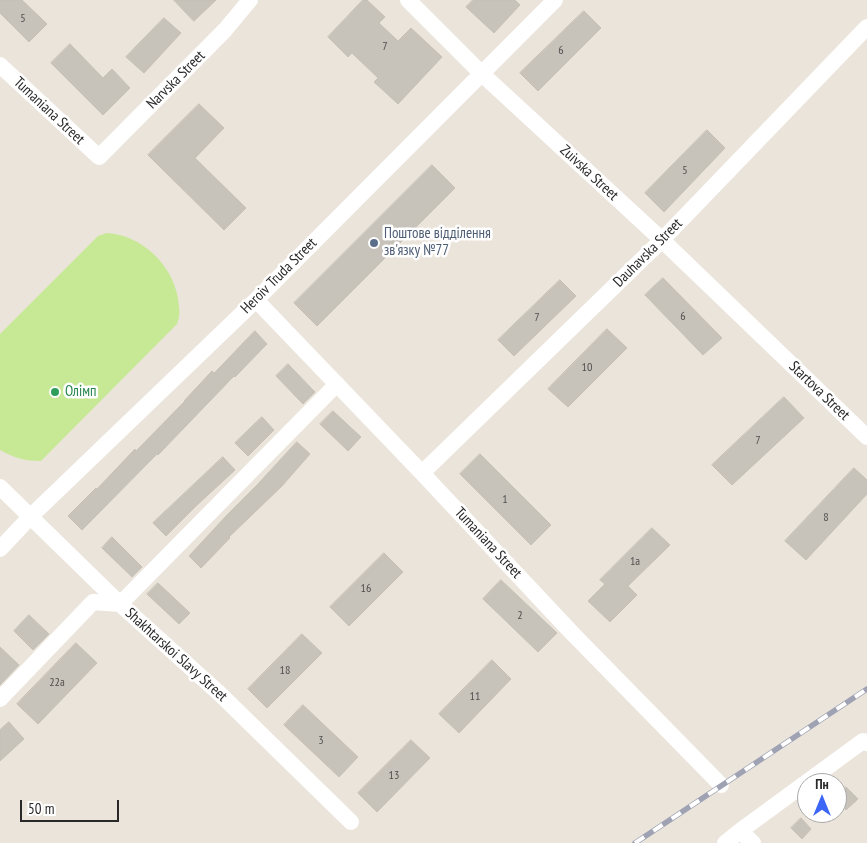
<!DOCTYPE html>
<meta charset="utf-8">
<style>
body{margin:0}
#map{position:relative;width:867px;height:843px;overflow:hidden;background:#ebe4db;font-family:"PT Sans Narrow",sans-serif}
canvas{display:block}
.north{position:absolute;left:797px;top:773px;width:50px;height:50px;box-sizing:border-box;background:#fff;border:1px solid #a9a9a9;border-radius:50%;rotate:0deg;font-size:14px;font-weight:700;line-height:20px;text-align:center;color:#292929}
.north::after{content:'';display:block;margin:auto;width:18px;height:22px;background:#3d66f6;clip-path:polygon(50% 0,100% 100%,50% 72%,0 100%)}
.scale{position:absolute;left:20px;top:800px;width:99px;height:22px;box-sizing:border-box;border:2px solid #292929;border-top:0;padding-left:6px;font-size:15px;line-height:18px;white-space:nowrap;color:#292929;-webkit-text-stroke:4px #fff;paint-order:stroke}
</style>
<div id="map">
<canvas width="867" height="843"></canvas>
<div class="north">Пн</div>
<div class="scale">50 m</div>
</div>
<script>
const ctx = document.querySelector('canvas').getContext('2d');
ctx.lineJoin = 'round';
function paint(path, color) {
  ctx.fillStyle = color;
  ctx.fill(path, 'evenodd');
}
function stroke(path, color, width, dash) {
  ctx.strokeStyle = color;
  ctx.lineWidth = width;
  ctx.lineCap = dash ? 'butt' : 'round';
  ctx.setLineDash(dash || []);
  ctx.stroke(path);
}
function drawText(font, color, halo, rows, align = 'center') {
  ctx.font = font + ' "PT Sans Narrow",sans-serif';
  ctx.lineWidth = 5;
  ctx.setLineDash([]);
  ctx.textBaseline = 'middle';
  ctx.strokeStyle = halo;
  ctx.fillStyle = color;
  for (const [text, x, y, turn = 0] of rows) {
    ctx.save();
    ctx.translate(x, y);
    ctx.rotate((+turn || 0) * Math.PI / 180);
    ctx.textAlign = isNaN(turn) ? turn : align;
    if (halo) ctx.strokeText(text, 0, 0);
    ctx.fillText(text, 0, 0);
    ctx.restore();
  }
}
paint(new Path2D(`
 M107 233C141 235 172 264 178 298 179 309 181 314 177 324L41 461C25 461 14 458 0 450V334L98 236Z`), '#c7e894');
const building = new Path2D(`
 M0 0H22L47 24 29 42 0 13Z
 M174 0H216L194 21Z
 M363 0H367L385 17 379 23 398 41 411 28 442 57 398 104 374 82 378 78 352 53 348 57 328 37Z
 M473 0H515L520 5 494 33 466 7Z
 M584 11 601 28 538 91 520 73Z
 M164 18 181 33 144 73 126 57Z
 M70 44 103 78 112 69 130 88 103 115 51 63Z
 M199 104 224 128 195 158 246 208 224 230 148 155Z
 M707 130 725 148 664 212 645 193Z
 M432 165 455 188 317 326 294 303Z
 M663 278 722 338 703 355 645 295Z
 M560 280 576 296 514 356 498 340Z
 M607 329 627 348 568 407 548 389Z
 M255 331 267 344 235 377 234 376 158 455 157 454 82 530 68 516 96 488 97 489 135 449 136 451 185 401H184L212 371 214 373Z
 M288 364 315 392 303 404 276 376Z
 M784 397 804 418 732 485 712 465Z
 M333 411 361 437 348 451 320 424Z
 M262 417 274 430 248 456 235 443Z
 M297 442 310 454 282 486 229 537 230 538 201 568 189 556 227 515 257 485Z
 M480 454 551 525 531 545 460 474Z
 M223 457 235 470 196 506 166 536 153 523Z
 M854 468 867 480V494L806 560 785 541Z
 M652 528 670 545 628 586 637 595 610 622 588 601 605 584 600 580Z
 M112 537 142 567 132 577 102 548Z
 M384 553 403 572 349 626 330 607Z
 M501 580 557 633 538 652 483 599Z
 M158 583 190 613 179 624 147 594Z
 M29 615 49 634 33 650 14 631Z
 M302 634 322 653 267 708 248 689Z
 M76 643 97 663 38 724 17 704Z
 M0 647 19 665 0 685Z
 M492 660 511 679 459 733 439 714Z
 M303 705 358 757 339 777 284 725Z
 M9 722 24 739 0 761V730Z
 M411 740 430 758 377 812 358 793Z
 M846 787 858 799 846 810 837 800V795Z
 M801 818 811 829 802 839 791 828Z`);
paint(building, '#c7c2ba');
stroke(building, '#c6c0b5', 1);
stroke(new Path2D(`
 M408 0 482 74 662 240 867 437
 M0 65 99 157 225 30 250 0
 M256 300 422 473 572 633 721 785
 M422 473 662 240 867 27
 M0 487 120 604 220 694 351 822
 M0 549 31 516 256 300 555 0
 M0 699 93 602 120 604 337 384
 M740 831 753 843
 M725 843 740 831 863 741 867 743`), '#fff', 16);
const rail = new Path2D(`
 M635 843 867 689`);
stroke(rail, '#9ea2b3', 5.5);
stroke(rail, '#fff', 4, [11]);
for (const [x, y, r, color] of [
 [374,243,5,"#5c6f8a"],
 [55,392,5,"#2e9e5b"]
]) {
  const dot = new Path2D();
  dot.arc(x, y, r, 0, 2 * Math.PI);
  ctx.fillStyle = color;
  ctx.fill(dot);
  stroke(dot, '#fff', 2);
}
drawText('12px', '#504f4d', null, [
 ["5",23,19],
 ["7",385,47],
 ["6",561,51],
 ["5",685,171],
 ["6",683,317],
 ["7",537,318],
 ["10",587,368],
 ["7",758,441],
 ["1",505,500],
 ["8",826,518],
 ["1а",635,562],
 ["16",366,589],
 ["2",520,616],
 ["18",285,671],
 ["22а",57,683],
 ["11",475,697],
 ["3",321,741],
 ["13",394,776]
]);
drawText('15px', '#292929', '#fff', [
 ["Narvska Street",176,80,-45],
 ["Tumaniana Street",49,111,43],
 ["Zuivska Street",589,173,43],
 ["Dauhavska Street",648,253,-45],
 ["Heroiv Truda Street",279,276,-45],
 ["Startova Street",819,391,44],
 ["Tumaniana Street",488,543,47],
 ["Shakhtarskoi Slavy Street",176,655,42]
]);
drawText('15px', '#4e5e75', '#fff', [
 ["Поштове відділення",384,234],
 ["зв'язку №77",384,251]
], 'left');
drawText('15px', '#27864d', '#fff', [
 ["Олімп",65,392]
], 'left');
</script>
